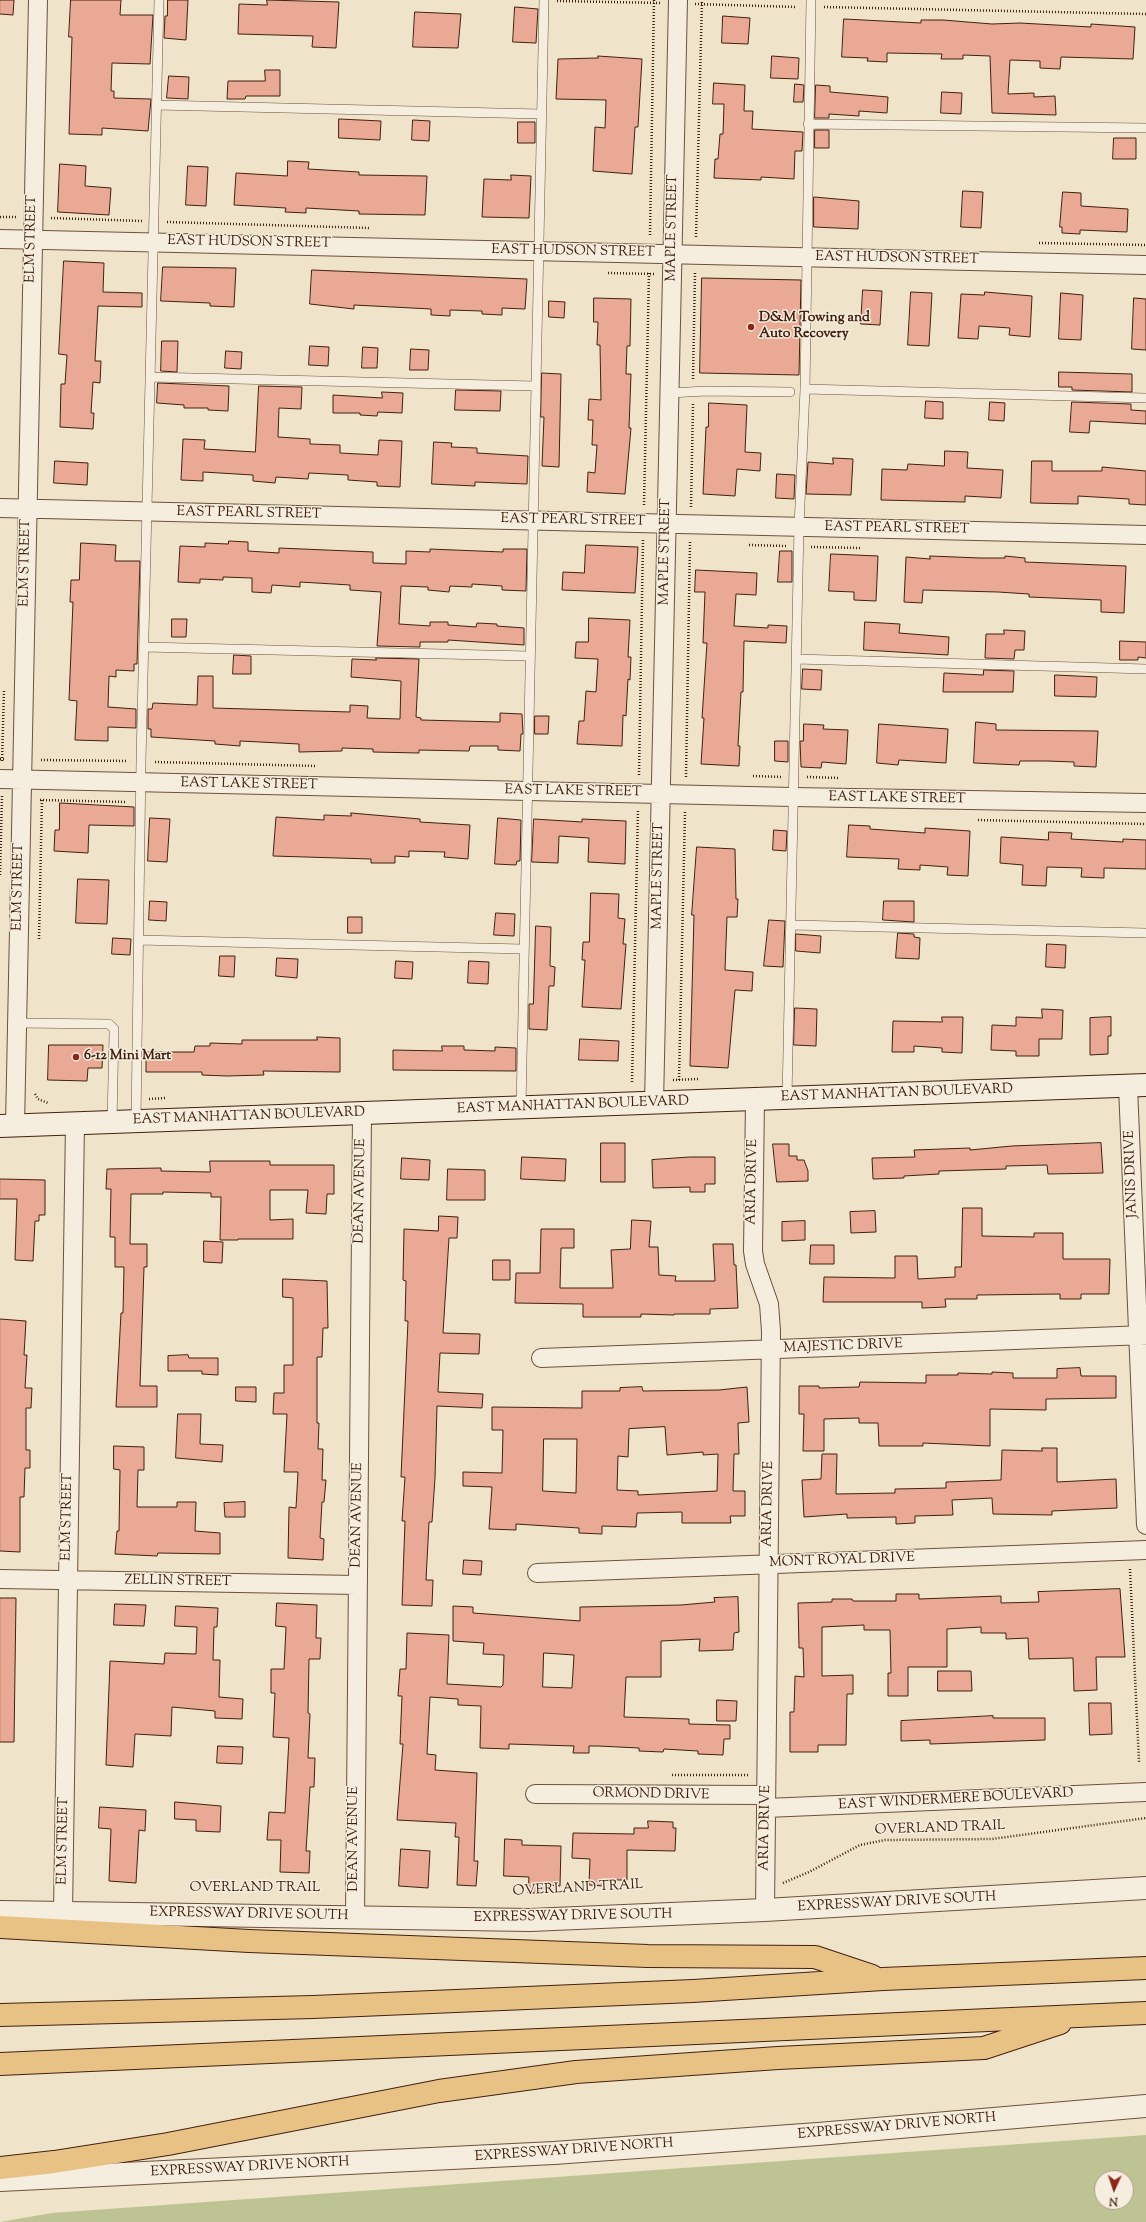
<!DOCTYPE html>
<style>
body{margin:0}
#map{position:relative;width:1146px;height:2222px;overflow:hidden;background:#efe4ca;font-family:"Sorts Mill Goudy",serif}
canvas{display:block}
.north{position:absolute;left:1094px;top:2170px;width:40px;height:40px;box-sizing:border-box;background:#f5eddd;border:1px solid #ad9b8b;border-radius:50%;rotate:183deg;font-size:11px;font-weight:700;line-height:16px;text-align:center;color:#42200f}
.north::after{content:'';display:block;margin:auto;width:14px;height:18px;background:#8f2418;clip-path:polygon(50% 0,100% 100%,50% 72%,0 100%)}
</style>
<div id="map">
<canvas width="1146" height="2222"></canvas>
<div class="north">N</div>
</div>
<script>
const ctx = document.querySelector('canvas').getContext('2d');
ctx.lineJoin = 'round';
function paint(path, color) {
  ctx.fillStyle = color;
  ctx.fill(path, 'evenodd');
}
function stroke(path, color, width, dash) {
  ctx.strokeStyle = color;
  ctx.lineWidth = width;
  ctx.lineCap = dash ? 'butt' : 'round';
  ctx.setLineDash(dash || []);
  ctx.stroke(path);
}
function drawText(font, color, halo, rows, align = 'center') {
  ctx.font = font + ' "Sorts Mill Goudy",serif';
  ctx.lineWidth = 3;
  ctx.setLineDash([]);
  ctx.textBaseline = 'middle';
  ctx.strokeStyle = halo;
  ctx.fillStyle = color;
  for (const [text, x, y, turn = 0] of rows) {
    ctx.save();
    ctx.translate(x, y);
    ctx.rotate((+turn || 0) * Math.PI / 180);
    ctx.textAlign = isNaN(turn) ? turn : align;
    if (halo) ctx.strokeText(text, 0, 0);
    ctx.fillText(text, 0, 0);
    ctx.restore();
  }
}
paint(new Path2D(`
 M1146 2135V2222H0L52 2213ZM1102 2178H1126V2202H1102Z`), '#bec394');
const building = new Path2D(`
 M0 0H14L13 15 0 14Z
 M71 0H121L120 15H153L150 64 112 63 111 91H114V98L151 99 148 131 102 128V135L69 134 72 37H69Z
 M168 0H188L186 40 164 38 165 16H167Z
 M267 0 339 2 336 48 312 47 313 36 238 34 239 4 267 5Z
 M515 7 538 9 536 43 513 42Z
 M415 12 461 14 458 48 413 47Z
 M723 16 750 18 748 44 722 43Z
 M844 19 921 23V20H943L992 24 1020 23 1091 27V24L1135 27 1133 59 1061 57 1060 69 1040 68V61L1010 60 1008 94 1034 93V97L1055 96 1056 115 992 113 990 56 963 55V59H941L942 54 887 53V62L867 61 868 58 842 57Z
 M598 56 642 59 638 127H635L632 174 593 171 595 127 605 128 606 100 556 99 558 59 598 58Z
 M772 56 799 58 798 79 771 78Z
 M265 70H280V96H246L245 99H227L228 81H265Z
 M169 76 189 77 188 99 167 98Z
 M714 83 745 85 744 111H753L752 129 803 132 802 151H795L794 179 761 177V180L714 178 715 159H718L720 134H723L724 104H713Z
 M795 84 804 85 803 102H794Z
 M816 85 830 86V92L888 97 887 113 859 111V116L829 114V118H815Z
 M942 92 962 93 961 114 941 113Z
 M339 119 381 121 380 140 339 138Z
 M413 120 430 121 429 141 412 140Z
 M518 122H535V143H518Z
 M815 130H829V148H815Z
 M1114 138H1136V159H1113Z
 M288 161 309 162 308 169 359 172V175L427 176 425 215 359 214V211L306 208V213L285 212 286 208 234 205 236 173 287 176Z
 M60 164 86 166 85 186 111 188 109 215 58 212Z
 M188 166 208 167 206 206 186 205Z
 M511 175 531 176 529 218 482 217 484 179 511 180Z
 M963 191 983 192 981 228 961 227Z
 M1063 192 1081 193V206L1128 209 1127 232 1080 230V234L1062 233V227H1060Z
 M814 197 859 201 858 229 814 227Z
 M64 261 104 263 103 292 142 293V307L98 306 95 361H101L100 383 93 382 91 413H94L93 429 60 427 61 384H65L67 355 59 354Z
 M163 267 236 268 234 307 210 306V303L161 301Z
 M312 270 527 279 525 309 502 308V315L482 314V311L450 310V316L431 315V309L354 305V309L310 304Z
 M702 278 801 280 799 375 700 373Z
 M863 290 882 291 880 325 861 324Z
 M911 292 932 293 929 346 908 345Z
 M985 292 1032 296 1030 337 1009 335 1010 328 979 326 978 339 958 338 961 294 984 295Z
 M1061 293 1083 295 1081 340 1059 339Z
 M594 298 631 299 630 346H627L626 374H631L629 428H631L625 494 587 492 588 472 595 473 597 445H592L593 420H588L589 399 601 400 600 345H597L598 322H594Z
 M1134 298 1146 299V350L1132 349Z
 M549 301 565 302 564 318 549 317Z
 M162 341H178L177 372 161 371Z
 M310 346 329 347 328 366 309 365Z
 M363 347 378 348 377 368H362Z
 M411 349 429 350 428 370H410Z
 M226 351 242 352 241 369 225 368Z
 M1059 372 1132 374V392L1072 390V387H1059Z
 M542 373 561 374 559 467 542 466 544 417H541Z
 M158 383 229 386 228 411 208 410V408H184V405L157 403Z
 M259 386 302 387 301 409 279 408 278 437 310 439V444L340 445V453L378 455 379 440 402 441 400 487 377 486V482L348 480V475L309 473 308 479 276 477 275 483 253 481V475L203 472V481L181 480 183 439 205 440 204 449 255 452Z
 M456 390 501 391 500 411 455 410Z
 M382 392 403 393 402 413 378 412 377 416 360 415V413H333V395L382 398Z
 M926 401 943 402V419L925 418Z
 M990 402 1005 403 1004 421 989 420Z
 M1072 402 1131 404V410L1146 411V424L1090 421 1089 433 1070 432Z
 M709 403 747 405 745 452 761 453 760 471 737 469 735 496 703 494 706 427H708Z
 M434 442 452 443 451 447 477 448V453L528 456 527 484 475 482V486L432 484Z
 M945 451 968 452 967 468 1003 470 1001 498 965 496V502L881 500 882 469 907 470 908 464 944 466Z
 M833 458 853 459 851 495 806 494 808 462 833 464Z
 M55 461 88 463 87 485 54 483Z
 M1032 461H1052V471H1102V467L1146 471V505L1129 504V499L1078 496V504L1031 503Z
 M777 474 795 475 794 499 776 498Z
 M229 541 248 542V551L279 553V548L373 552V563L406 564V551L430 552V549L503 552V549H527L526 591 502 590V586L472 584V587L450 586 449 592 428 590V587L401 586 399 624 430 626V622H448V625L476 627 477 623 497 624V626L524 628V645L448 640V642H420V647L377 646 381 592 350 590V585L300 582V587L272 585 271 593 252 592V578L223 577V580L200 579V583L178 582 180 546 205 547V543L228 544Z
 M81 543 116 545 115 561H140L137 664H134V671L116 670V677L109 676 108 707 136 709V728L108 727V741L75 740 77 701 69 700 73 602H70L71 580H79Z
 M586 545 638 547 635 593 562 590 563 572 584 573Z
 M780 551H792V582H778Z
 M831 554 878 556 876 601 854 600V592L829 591Z
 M930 556 980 558H1005V556L1025 558V562L1126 566 1124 613 1101 612V600L1029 597V594L998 592 923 590 922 603 904 602 906 557 930 559Z
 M696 570 757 573 756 595 736 594 734 626 768 628V625L787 626 786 643 744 641 743 692H741L738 746H740L739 766 701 764 704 718H702L707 643H703L705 592H695Z
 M589 618 630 620 628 657H631L630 680 628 679 626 716 623 715 622 746 577 744 579 721H584L586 691 596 692 598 659 575 658 576 642H588Z
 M172 619H187L186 637H172Z
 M865 622 900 624 899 633 949 637 948 655 864 650Z
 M1004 630 1025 631 1024 650H1015L1014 659 985 658 986 634H1004Z
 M1120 641 1146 642V658L1138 657V660H1120Z
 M234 655 251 656V674H233Z
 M376 658 419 659 416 717 421 718V720L500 722V713L522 714 523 734H521L520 751 498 750V746H470L469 751 419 750V753L373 752V749L342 748V751L299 752V744L240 741V746L215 744V741L151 737V729H148V709H152L153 703 197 705 198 676H213V708L350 712V705L368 706 367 718 400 719 401 681 351 677 352 659 376 660Z
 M803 669 822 670 821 690 802 689Z
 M984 670 1014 671 1013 692H943L944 673 983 675Z
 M1055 675 1097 677 1096 697 1055 696Z
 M535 716H549L548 734H535Z
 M976 722 996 724V730L1098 731 1096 767 1074 766V762L1047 761H1020L1019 765 974 763Z
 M804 724 824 725 823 729 848 730 846 764 822 762 821 768 801 767 800 741H803Z
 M879 724 948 729 946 763 899 760 898 765 877 763Z
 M775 741H788V762L775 761Z
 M60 803 134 807V826L89 825 88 853 54 851 55 830H59Z
 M351 813 420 819V822L470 825 468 859 444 857 445 852 409 851V857L395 856V863H371V859L273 856 276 817 324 820V815L351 816Z
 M150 818 170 819 167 862 148 861Z
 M498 818 521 820 520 861H517L516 865 495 864Z
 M534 819 582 822V819L626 821 625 864 588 862 589 838 559 836 558 863 532 862Z
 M849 825 870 826V829L925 833V828L970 831 968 876 947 875 948 867 920 865V870L898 869 899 859 847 857Z
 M774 830 787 831 786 851 773 850Z
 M1049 832 1072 833 1071 839 1123 842V839L1146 840V869L1104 868V878L1081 877 1082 868 1047 867 1046 886 1022 885 1023 865 1000 863 1001 837 1048 840Z
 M697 847 735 849 736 899H738L737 917H727L725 970 753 972 752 991 735 990 728 1068 690 1066 694 915H692Z
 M78 879 109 880 107 924 76 923Z
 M591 893 619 894 618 918 625 919 623 944H626L621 1009 582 1007 585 960H582L583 942H589Z
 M150 901 167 902 166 921 149 920Z
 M884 901H914V922L883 920Z
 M496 913 515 914 514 936 494 935Z
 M348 917H362V933H348Z
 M769 920 785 921 783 967 764 966Z
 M536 926 551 927 550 966 555 967 554 986H549L547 1030 529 1029V1004H533Z
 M898 933 914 934V937L920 938 919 959 896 958Z
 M796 934 821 936 820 953 796 951Z
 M113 938 131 939 130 955 112 954Z
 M1047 944 1066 945 1065 968 1046 967Z
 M220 956H235L234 977 219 976Z
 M277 958 298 959 297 978 276 976Z
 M396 961 413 962 412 979 395 978Z
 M469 961 489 962 488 984 468 983Z
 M795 1008 817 1009 816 1046 794 1045Z
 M1042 1009 1063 1010 1062 1039H1039V1056H1016V1051L991 1050 992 1025 1016 1026V1017L1042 1018Z
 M942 1017H963L962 1053 942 1052V1048L914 1046V1052H892L893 1021 942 1022Z
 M1111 1017V1036H1108V1054L1090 1055V1018Z
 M317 1037 340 1038V1072L263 1071 264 1075 227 1076 202 1075V1072H146V1052H194L195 1046H210V1043L242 1044V1040H317Z
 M580 1039 619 1041 618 1061 579 1060Z
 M49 1045H103L102 1068H88L87 1081 48 1080Z
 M442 1046H464V1050L495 1051V1047L516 1048V1071L393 1070V1050L442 1051Z
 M601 1143H625V1182H601Z
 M1101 1143 1103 1173 1048 1174 1047 1165 1006 1166V1169L939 1171V1174L904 1176V1178L873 1179 872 1158 915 1157 914 1150 970 1148V1150L1012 1146Z
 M773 1144H789V1156H797V1160H804L808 1171V1181L777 1182Z
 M522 1157 566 1159 565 1181 521 1179Z
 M690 1157H715V1184H705V1192H690V1187L653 1188 652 1160Z
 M402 1158 430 1160 429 1180 401 1179Z
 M210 1161H270V1165H334V1194H327L326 1214 306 1213 308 1190H270V1220L293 1219V1239H238V1240H220L221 1197H211V1193L163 1192V1194H131L130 1244H147V1267H144L140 1386H157V1407H116L121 1313H123L124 1267H115V1237H110L111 1189H106L107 1169 161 1168V1171L210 1172Z
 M448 1169 485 1170V1200H447Z
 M0 1179 45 1180V1215H39V1221H35L33 1261 15 1260 17 1199H0Z
 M963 1208H982V1236L1034 1237V1233H1063V1259H1110L1109 1294H1081V1299H1060V1294L977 1295V1299H945L946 1307 922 1308V1302H823L824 1277 895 1278V1256H917L918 1279 955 1277V1267H961Z
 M875 1211 876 1232 851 1233 850 1212Z
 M439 1216 458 1217 457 1238H449L443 1333 480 1334 479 1354 440 1353 438 1392 483 1394 482 1408 437 1406 435 1478 432 1522H429L426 1580H433L432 1606 402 1605 405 1521H402L405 1477H401L408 1321H405L406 1281 403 1280 404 1229 438 1231Z
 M632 1220 651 1221 649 1247H658L659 1275 676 1276 675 1281H715L713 1244H733L734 1265H736L738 1308 710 1309V1314H674V1315L641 1314V1317H583V1304L515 1303 516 1273H540L541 1229H574V1248H561L560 1288H613L611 1250 630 1249Z
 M805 1221V1240L782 1241V1222Z
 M204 1241 223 1242 222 1263 204 1262Z
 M811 1245H834V1264H810Z
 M493 1260H510V1280H493Z
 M283 1279 327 1281 328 1328H323L322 1357H317V1423H319L318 1449H323L322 1480H326L324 1502H322L320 1538 324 1539 323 1560 288 1558 289 1507 296 1508 298 1472H284L287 1414H273L274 1393H284V1365H293V1298L283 1297Z
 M0 1319 26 1321 24 1355H27L25 1388H32L31 1408H26V1450H30V1468H25L24 1497H20V1552L0 1551Z
 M188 1355 189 1358H218V1375L202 1374V1371H168V1356Z
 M1080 1368 1081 1376H1116V1398L1046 1399V1410L990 1409V1446L923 1443V1446H879L878 1423H859V1418L824 1419V1451H803L804 1414H799V1386H819V1388L859 1387 860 1382 926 1383V1375H958V1373L992 1374V1372L1013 1373V1378H1057V1369Z
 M236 1387H256V1402L236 1401Z
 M642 1387 643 1391 719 1390 747 1387 749 1422 738 1423 739 1454H734L733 1491H745V1516H730L731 1523H682V1512L637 1513 636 1527 602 1526V1534L579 1533V1528L516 1524V1530L489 1529 492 1487 463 1486V1472L502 1473 503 1430H492V1407L582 1408V1391H620V1388ZM665 1427 667 1455 703 1452V1455L718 1454 717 1491 638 1495V1491L617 1490 618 1456 628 1457 629 1429ZM544 1439H577L576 1493 543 1491Z
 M178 1414H201L200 1444 223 1445 222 1462 176 1458Z
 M114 1446 144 1447V1470H138L137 1507H177V1502H196L195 1531 220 1533V1554L158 1553 157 1556 115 1554 117 1531H119L120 1470 114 1469Z
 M1042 1448H1057V1482L1116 1479 1117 1508 1052 1511V1515L993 1514 992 1498 952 1500 953 1515 915 1516V1523L896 1524V1517L847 1518V1514L804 1517 802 1480 821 1479 822 1454H837L836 1494 895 1493V1489L946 1488V1482L1001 1480 1002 1450 1042 1451Z
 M245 1502V1517H225L224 1503Z
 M464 1560 482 1561 481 1575 463 1574Z
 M1120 1589 1125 1657H1096L1097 1690 1074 1691 1073 1658 1029 1659 1028 1638 1006 1639V1633H981V1627L947 1629V1667H908V1696H888V1673H891L890 1630H864V1625L822 1627V1676L853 1675V1694H847L846 1745H818V1752H790V1712H794L795 1676 804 1677 803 1648H799L798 1603 832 1602V1599H852L853 1601H896V1594H919V1599L1001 1596V1603L1039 1602 1038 1592Z
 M738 1597 739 1632 734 1633 733 1650 699 1651 700 1639 661 1641V1677H626L624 1717 689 1719V1724L730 1725V1739H724L723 1755 698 1754V1751L664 1749 663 1752 639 1751V1748L598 1746H589V1753H573L574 1746 509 1744V1749L480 1748 481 1706 458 1705V1699L430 1697 427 1754 436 1755 435 1770 477 1773 474 1861H478L476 1886 457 1885 459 1837H455L456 1823 397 1820 403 1744H400L402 1696H398L400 1669H406L407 1633 449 1635 447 1684 501 1687 503 1685 504 1655 483 1654 484 1643 453 1641V1606L473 1607V1613L580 1621V1607L681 1605 715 1602 714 1598ZM544 1653 574 1655 572 1688 543 1687Z
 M0 1598H16L14 1742H0Z
 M277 1603 317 1605 316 1638H321L320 1659H309L308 1713 310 1714 308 1758H315L314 1787H310L306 1851H310L309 1873 280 1872 281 1840H267L269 1812 285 1813 289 1738 273 1737 275 1693H271V1669H284L286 1627 276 1626Z
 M115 1604 146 1605 144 1626 114 1625Z
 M176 1606 218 1608 217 1627H214L213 1660H220L219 1697 243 1699 242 1719 215 1718V1711L172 1707 171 1736 135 1734 133 1767 106 1765 110 1661 164 1664 165 1653 196 1654 197 1627 175 1626Z
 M938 1671H971L972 1691H938Z
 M717 1700 737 1701 736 1721H717Z
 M1089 1703H1111L1112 1734 1090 1735Z
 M993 1716V1718H1045V1740L930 1744V1740L901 1741V1721Z
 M218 1746 243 1747 242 1764 217 1763Z
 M175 1802 221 1806 220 1832 196 1831V1820L175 1819Z
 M100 1807 146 1810 145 1831 139 1830 136 1883 109 1881 111 1829 99 1828Z
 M648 1821 673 1822V1828H676L675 1851 627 1850V1880H604V1886L589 1885 590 1859 572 1858 573 1833 634 1834V1828H648Z
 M505 1839 522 1840V1845L561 1846 560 1886 549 1885V1893H528L529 1877 504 1876Z
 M401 1849 430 1851 428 1888 399 1886Z`);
paint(building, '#e9a995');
stroke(building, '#42200f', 1);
const service = new Path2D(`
 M156 105 541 114
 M808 124 1146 128
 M150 377 535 386
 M805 389 1146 398
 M670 393 706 391 790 392
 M144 647 529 656
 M796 659 1146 669
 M791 925 1146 933
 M138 940 523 949
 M17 1023 109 1024 114 1029V1033L112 1122
 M787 1098 799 527 805 389 811 0
 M521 1108 544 0
 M136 1121 141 761 159 0`);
const minor = new Path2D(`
 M0 239 1146 265
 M0 508 1146 535
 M0 779 793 797 1146 803
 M1128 1086 1146 1525
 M755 1100 753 1251 755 1264 769 1304 771 1331 765 1910
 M654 1103 678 0
 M15 1125 38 0
 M541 1358 1146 1335
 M537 1573 1146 1550
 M0 1579 357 1585
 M535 1794 766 1795
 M766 1808 1146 1792
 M63 1912 75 1123
 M355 1917 362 1113`);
const tertiary = new Path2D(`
 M0 1912 530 1920 765 1910 1146 1888
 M0 2180 554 2153 818 2134 1146 2106`);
const secondary = new Path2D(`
 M0 1126 1146 1085`);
const motorway = new Path2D(`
 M0 1927 249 1941 648 1956 815 1957 872 1976
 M0 2015 313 2007 693 1991 883 1979 1146 1968
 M0 2064 1146 2013
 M0 2168 54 2162 168 2144 439 2091 576 2072 778 2058 984 2048 1060 2023`);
stroke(service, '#6d513e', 10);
stroke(minor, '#6d513e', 20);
stroke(tertiary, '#6d513e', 24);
stroke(secondary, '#42200f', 24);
stroke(motorway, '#42200f', 24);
stroke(new Path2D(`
 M557 1 662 3
 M695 4 797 7
 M824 7 1146 14
 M0 217H16
 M51 218 142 221
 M167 222 370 228
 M650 235 654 0
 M696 237 702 0
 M1039 243 1146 245
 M608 273 655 274
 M693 379 695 272
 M644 505 649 272
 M691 507 693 404
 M749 545 786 546
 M811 547 862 548
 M0 759H6
 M41 760 128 761
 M2 761 4 690
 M155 762 316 766
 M639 775 643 540
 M753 776 782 777
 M686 777 690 542
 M807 777 840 778
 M40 800 127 802
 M978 820 1146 824
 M0 875 2 796
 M39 939 42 798
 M673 1080 698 1079
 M679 1080 685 812
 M632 1082 638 810
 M35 1094 38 1099 48 1103
 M149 1099 166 1098
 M1130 1569 1139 1762
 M672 1775H749
 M783 1883 809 1872 860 1845 885 1840 992 1839 1146 1818`), '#42200f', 2.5, [1, 2]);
stroke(service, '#f5eddd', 9);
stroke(minor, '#f5eddd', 18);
stroke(tertiary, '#f5eddd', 22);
stroke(secondary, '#f5eddd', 22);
stroke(motorway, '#e8c285', 22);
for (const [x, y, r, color] of [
 [751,327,4,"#8f2418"],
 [76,1057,4,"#8f2418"]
]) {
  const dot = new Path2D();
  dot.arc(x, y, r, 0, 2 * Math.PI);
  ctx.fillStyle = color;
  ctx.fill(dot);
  stroke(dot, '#f5eddd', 1.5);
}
drawText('14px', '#42200f', '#f5eddd', [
 ["MAPLE STREET",673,228,-89],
 ["ELM STREET",32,239,-89],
 ["EAST HUDSON STREET",249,243,1],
 ["EAST HUDSON STREET",573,252,1],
 ["EAST HUDSON STREET",897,259,1],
 ["EAST PEARL STREET",249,514,1],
 ["EAST PEARL STREET",573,521,1],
 ["EAST PEARL STREET",897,529,1],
 ["MAPLE STREET",666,552,-89],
 ["ELM STREET",26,563,-89],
 ["EAST LAKE STREET",249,785,1],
 ["EAST LAKE STREET",573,792,1],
 ["EAST LAKE STREET",897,799,1],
 ["MAPLE STREET",659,876,-89],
 ["ELM STREET",19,887,-89],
 ["EAST MANHATTAN BOULEVARD",897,1094,-2],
 ["EAST MANHATTAN BOULEVARD",573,1106,-2],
 ["EAST MANHATTAN BOULEVARD",249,1117,-2],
 ["JANIS DRIVE",1132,1174,-92],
 ["ARIA DRIVE",753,1182,-89],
 ["DEAN AVENUE",361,1191,-89],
 ["MAJESTIC DRIVE",843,1347,-2],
 ["ARIA DRIVE",769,1504,-89],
 ["DEAN AVENUE",358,1515,-89],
 ["ELM STREET",68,1517,-89],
 ["MONT ROYAL DRIVE",842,1561,-2],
 ["ZELLIN STREET",178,1582,1],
 ["ORMOND DRIVE",651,1795,1],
 ["EAST WINDERMERE BOULEVARD",956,1800,-3],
 ["ARIA DRIVE",766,1828,-89],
 ["OVERLAND TRAIL",940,1829,-2],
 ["DEAN AVENUE",355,1839,-90],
 ["ELM STREET",64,1841,-89],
 ["OVERLAND TRAIL",255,1889],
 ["OVERLAND TRAIL",578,1889,-3],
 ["EXPRESSWAY DRIVE SOUTH",897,1903,-3],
 ["EXPRESSWAY DRIVE SOUTH",249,1915,1],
 ["EXPRESSWAY DRIVE SOUTH",573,1917,-1],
 ["EXPRESSWAY DRIVE NORTH",897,2127,-5],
 ["EXPRESSWAY DRIVE NORTH",574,2151,-4],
 ["EXPRESSWAY DRIVE NORTH",250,2168,-3]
]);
drawText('bold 14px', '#42200f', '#f5eddd', [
 ["D&M Towing and",759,319],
 ["Auto Recovery",759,335],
 ["6-12 Mini Mart",84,1057]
], 'left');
</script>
